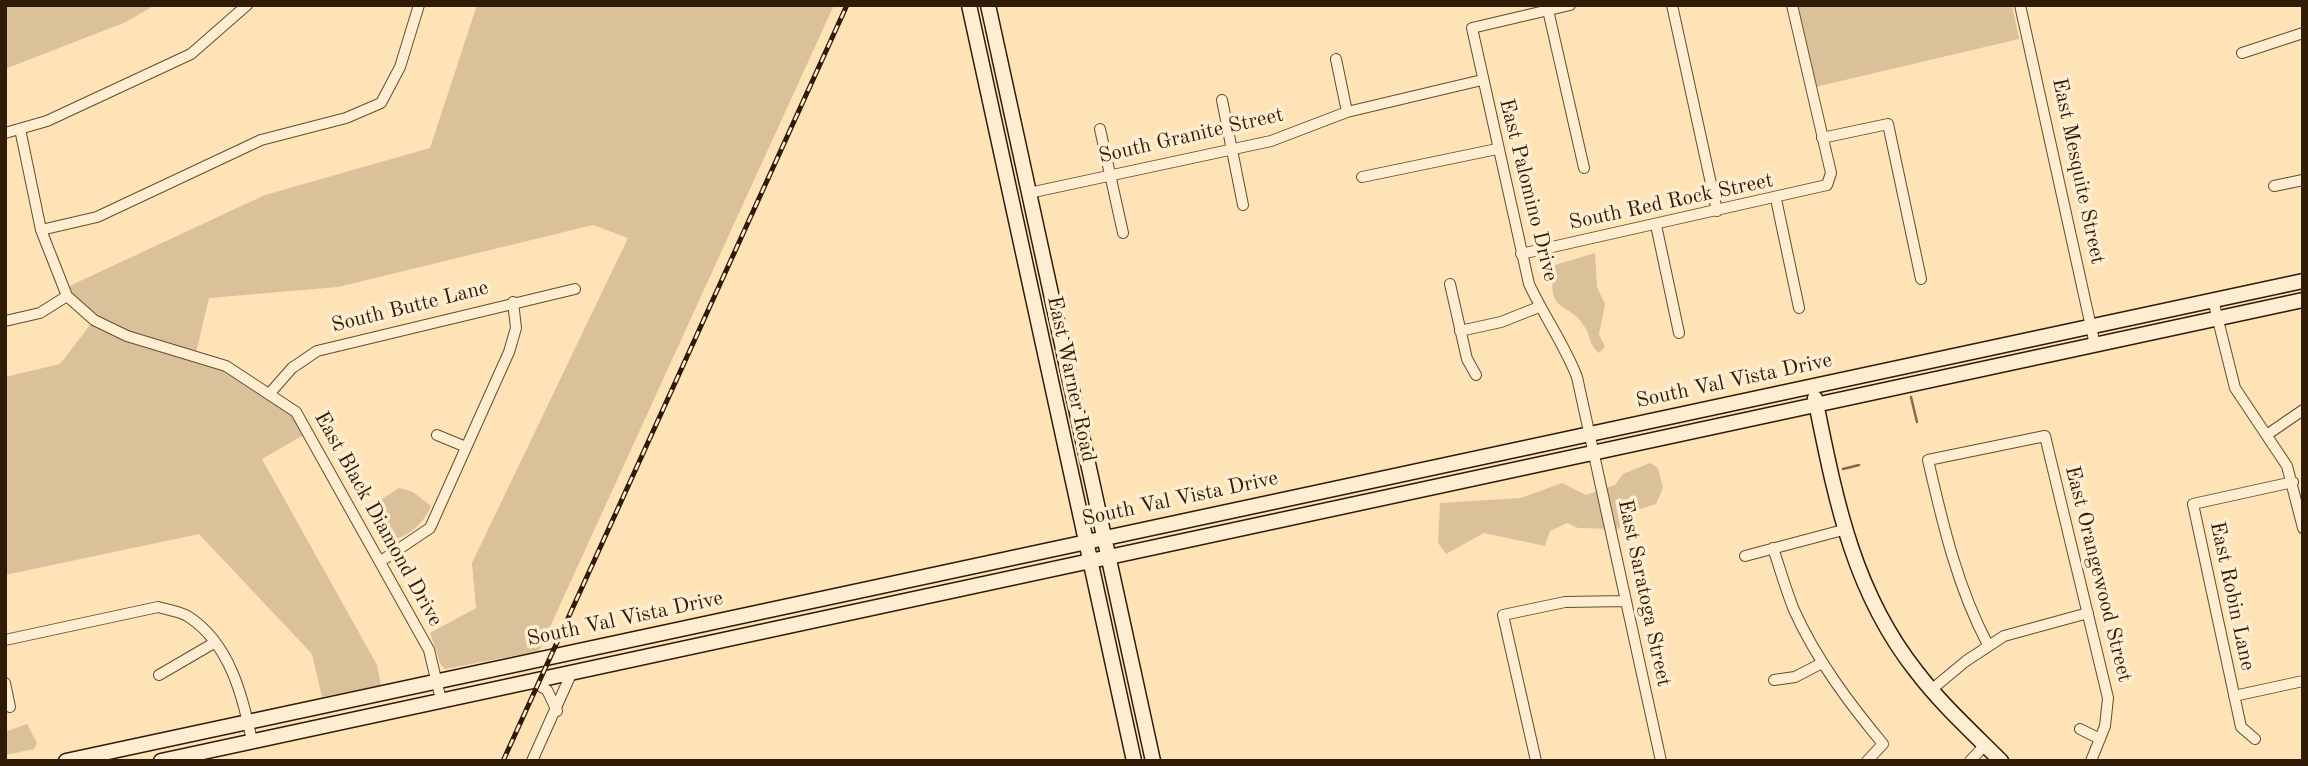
<!DOCTYPE html>
<style>
body{margin:0}
#map{position:relative;width:2308px;height:766px;overflow:hidden;background:#fee3b7;font-family:"Old Standard TT",serif}
canvas{display:block}
.frame{position:absolute;inset:0;border:7px solid #2f1b06;pointer-events:none}
</style>
<div id="map">
<canvas width="2308" height="766"></canvas>
<div class="frame"></div>
</div>
<script>
const ctx = document.querySelector('canvas').getContext('2d');
ctx.lineJoin = 'round';
function paint(path, color) {
  ctx.fillStyle = color;
  ctx.fill(path, 'evenodd');
}
function stroke(path, color, width, dash) {
  ctx.strokeStyle = color;
  ctx.lineWidth = width;
  ctx.lineCap = dash ? 'butt' : 'round';
  ctx.setLineDash(dash || []);
  ctx.stroke(path);
}
function drawText(font, color, halo, rows, align = 'center') {
  ctx.font = font + ' "Old Standard TT",serif';
  ctx.lineWidth = 7;
  ctx.setLineDash([]);
  ctx.textBaseline = 'middle';
  ctx.strokeStyle = halo;
  ctx.fillStyle = color;
  for (const [text, x, y, turn = 0] of rows) {
    ctx.save();
    ctx.translate(x, y);
    ctx.rotate((+turn || 0) * Math.PI / 180);
    ctx.textAlign = isNaN(turn) ? turn : align;
    if (halo) ctx.strokeText(text, 0, 0);
    ctx.fillText(text, 0, 0);
    ctx.restore();
  }
}
paint(new Path2D(`
 M5 5H155L126 22 5 69Z
 M477 5H834L539 651 445 669 440 663 430 633 476 608 472 563 628 238 593 225 338 287 209 298 195 357 226 366 296 412 307 433 262 459 377 665 381 685 322 697 312 654 199 534 5 575V377L60 364 94 320 63 289 265 195 430 148Z
 M1792 5H2012L2019 39 1811 88Z
 M1595 253 1597 287 1605 304 1599 334 1605 347 1599 353C1590 347 1591 338 1586 329 1570 299 1544 317 1555 265Z
 M1650 463 1658 468 1663 488 1656 504 1633 511 1618 529 1578 528 1567 523 1550 531 1545 546 1484 533 1446 554 1438 543 1440 503 1521 498 1562 483 1586 495 1615 485 1623 474Z
 M399 488 413 492 431 506C422 527 405 539 383 542L365 510Z
 M27 724 37 743 34 749 5 755V732Z`), '#dbc199');
stroke(new Path2D(`
 M1911 397 1917 422
 M1843 469 1859 465`), '#816a4c', 2.5);
const street = new Path2D(`
 M1570 5 1472 28 1529 284C1544 316 1564 344 1577 377L1661 761
 M1672 5 1717 211
 M2020 5 2095 345
 M1548 10 1584 168
 M2242 53 2303 33
 M1336 59 1347 112
 M1222 100 1243 205
 M20 129 41 230 67 296 94 320 127 336 226 366 296 412 429 650 441 700
 M1100 129 1123 233
 M5 133 47 121 191 54 247 5
 M1822 138 1888 124 1921 279
 M1362 177 1497 149
 M2274 186 2303 180
 M1029 193 1271 141 1347 112 1482 80
 M1776 199 1799 308
 M1656 225 1679 333
 M41 230 97 217 261 140 346 118 381 103 400 67 419 5
 M1521 254 1827 185 1831 173 1792 5
 M1450 284 1467 359 1476 375
 M2213 300 2235 388 2287 466 2303 528
 M5 321 40 313 67 296
 M1460 331 1501 322 1539 307
 M270 393 292 368 317 351 575 289
 M2268 434 2303 410
 M437 435 466 447
 M1773 548C1780 569 1786 590 1794 610 1816 659 1849 703 1883 744L1867 761
 M1745 556 1843 530
 M381 561 430 528 509 352 516 328 513 302
 M5 640 158 607C168 610 180 611 189 617 230 644 243 697 252 741
 M1988 645C1957 586 1943 525 1928 460L2045 436 2108 698 2105 726 2091 761
 M159 675 214 643
 M1774 680 1795 677 1822 663
 M531 681 547 690 557 711
 M5 683 10 707
 M1931 690 1966 661 2004 636 2088 613
 M2234 696 2303 681
 M2080 729 2100 739
 M2255 739 2241 727 2193 504 2293 482
 M532 761 572 672
 M1536 761 1503 615 1565 602 1626 601
 M1970 761 1985 745`);
const secondary = new Path2D(`
 M969 5 1134 761
 M988 5 1153 761
 M1815 398C1835 496 1852 590 1916 671 1941 704 1972 732 2001 761
 M66 761 2303 281
 M161 761 2303 300`);
stroke(street, '#634d32', 12);
stroke(secondary, '#2f1b06', 17);
stroke(street, '#feedd0', 10);
stroke(secondary, '#feedd0', 14);
const rail = new Path2D(`
 M503 761 847 5`);
stroke(rail, '#2f1b06', 5);
stroke(rail, '#feedd0', 2.5, [8]);
drawText('21px', '#2f1b06', '#feedd0', [
 ["South Granite Street",1191,136,-13],
 ["East Mesquite Street",2078,171,78],
 ["East Palomino Drive",1528,190,76],
 ["South Red Rock Street",1671,202,-12],
 ["South Butte Lane",410,307,-14],
 ["East Warner Road",1071,379,78],
 ["South Val Vista Drive",1734,381,-12],
 ["South Val Vista Drive",1180,499,-12],
 ["East Black Diamond Drive",378,519,61],
 ["East Orangewood Street",2098,574,76],
 ["East Saratoga Street",1644,593,78],
 ["East Robin Lane",2232,596,78],
 ["South Val Vista Drive",625,619,-12]
]);
</script>
